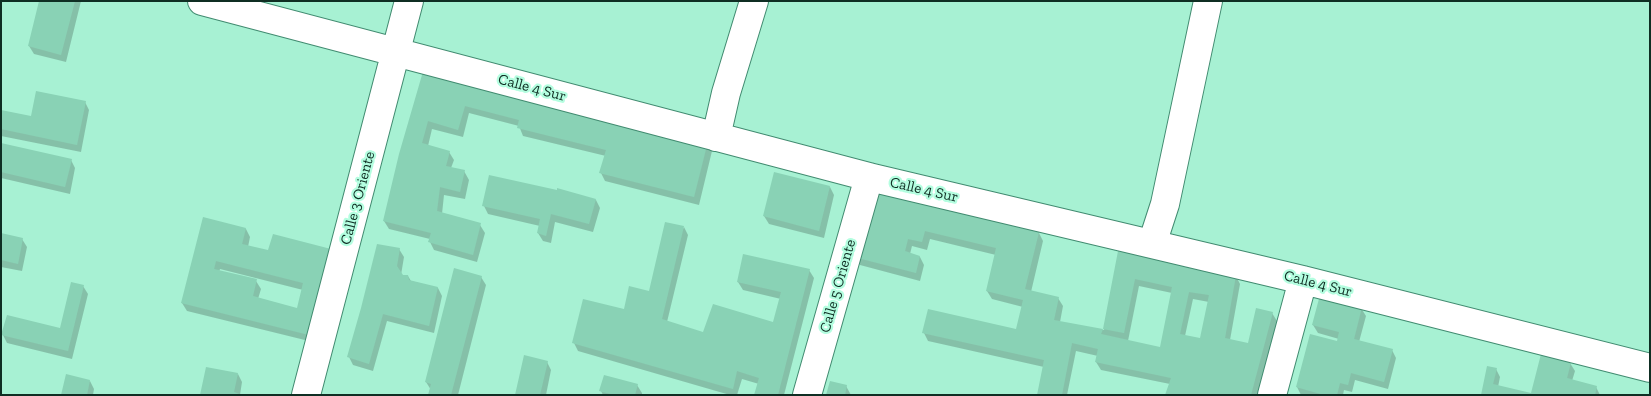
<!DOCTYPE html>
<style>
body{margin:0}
#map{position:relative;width:1651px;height:396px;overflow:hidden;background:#a7f1d3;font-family:"Zilla Slab",serif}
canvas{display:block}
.frame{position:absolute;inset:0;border:2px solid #0f2e23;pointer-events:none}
</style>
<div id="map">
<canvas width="1651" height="396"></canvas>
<div class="frame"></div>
</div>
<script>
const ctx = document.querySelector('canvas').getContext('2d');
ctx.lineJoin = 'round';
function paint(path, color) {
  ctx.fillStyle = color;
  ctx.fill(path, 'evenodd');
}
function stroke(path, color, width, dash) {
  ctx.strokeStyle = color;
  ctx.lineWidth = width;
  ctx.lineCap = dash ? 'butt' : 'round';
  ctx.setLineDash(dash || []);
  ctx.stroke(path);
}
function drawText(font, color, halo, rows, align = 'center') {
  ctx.font = font + ' "Zilla Slab",serif';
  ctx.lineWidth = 4.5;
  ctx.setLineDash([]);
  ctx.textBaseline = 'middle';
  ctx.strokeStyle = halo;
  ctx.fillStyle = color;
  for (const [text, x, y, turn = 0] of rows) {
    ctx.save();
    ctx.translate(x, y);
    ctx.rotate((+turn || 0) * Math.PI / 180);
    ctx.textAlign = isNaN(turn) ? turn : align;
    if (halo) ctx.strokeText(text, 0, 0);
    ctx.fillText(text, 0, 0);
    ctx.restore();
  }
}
paint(new Path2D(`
 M41 1H81L66 62 34 54 29 46Z
 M425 69 707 142 712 151 699 205 605 181 601 173 606 156 523 136 519 126 469 113 463 137 432 129 428 146 449 152 454 160 451 168 464 171 469 180 465 199 444 195 442 214 480 225 485 233 477 262 434 250 430 242V239L389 229 384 221Z
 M85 102 89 110 81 152 1 136V112L32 118Z
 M1 144 71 160 75 168 70 194 1 178Z
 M830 187 834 195 824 238 769 224 764 216Z
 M873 191 1039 233 1043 241 1031 292 1058 298 1063 306 1060 322 1104 330 1119 253 1236 276 1240 284 1230 340 1249 344 1272 313 1277 321 1257 395H1166L1170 384 1101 370 1096 362 1098 356 1076 351 1067 395H1039L1044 367 928 341 924 333 1017 331 1023 307 992 299 987 291 996 255 930 239 927 250 912 246 910 254 920 257 924 265 920 281 860 265 856 257ZM1139 286 1172 293 1161 348 1128 341ZM1193 299 1209 302 1201 340 1185 336Z
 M596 200 600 208 593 232 555 222 551 243 543 241 538 233 540 226 488 214 484 206Z
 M204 218 246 229 250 237 248 247 269 252 330 250 317 343 187 311 182 303ZM220 269 303 290 298 309 258 299 261 289 256 281 219 272Z
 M684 227 688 235 667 322 704 333 774 324 781 299 743 290 738 282 809 270 814 278 784 395H756L759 384 742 379 737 395H730L578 351 574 343 625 311 650 293Z
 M1 235 22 239 27 247 22 271 1 267Z
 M399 249 404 257 401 275 403 277 408 276 411 281 438 288 442 296 434 333 387 321 373 371 353 365 349 357Z
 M481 277 486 285 458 395H429L431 390 426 382Z
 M83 286 88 294 72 359 7 343 3 335 61 330Z
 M1361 308 1366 316 1359 342 1392 350 1396 358 1388 389 1355 380 1352 392 1344 390 1343 395H1301L1297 387 1337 343 1339 339 1318 333 1313 325Z
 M547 362 551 370 546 395H516Z
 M1570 363 1575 371 1572 381 1596 387 1600 395H1482L1496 369 1500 377 1498 387 1532 394Z
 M238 374 242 382 240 395H202Z
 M90 381 94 389 93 395H62Z
 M637 385 642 393V395H603L601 391Z
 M846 386 851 395H828Z`), '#0003');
paint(new Path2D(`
 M39 1H75L61 55 28 46Z
 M424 68 708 141 694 197 599 173 606 150 517 128 519 120 465 106 458 130 428 121 422 143 450 151 446 166 465 170 460 192 440 187 437 211 481 223 473 255 428 242 431 233 383 221 399 154Z
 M36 91 86 101 77 145 1 129V110L31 116Z
 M1 143 72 159 65 187 1 172Z
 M774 172 830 186 819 231 763 216Z
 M489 175 557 190V188L596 199 589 224 551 214 546 236 537 233 540 219 482 206Z
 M872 190 1039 232 1025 289 1059 297 1054 320 1103 329 1118 251 1236 275 1225 338 1248 343 1256 308 1273 312 1251 395H1165L1171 378 1095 362 1098 349 1072 343 1062 395H1037L1044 360 922 333 928 309 1016 329 1023 300 986 291 996 248 925 231 922 242 908 239 905 251 920 256 916 273 854 257ZM1135 279 1172 287 1160 347 1101 334 1103 329 1124 333ZM1189 292 1209 295 1200 338 1180 334Z
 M203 217 246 228 242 244 268 250 273 234 331 249 313 336 181 303ZM216 261 303 283 297 308 253 296 257 279 214 269Z
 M665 222 684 226 662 319 703 332 713 304 773 322 781 292 737 282 743 254 810 269 778 395H754L759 378 737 371 733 389 572 343 583 299 624 309 629 286 649 291Z
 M1 233 23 238 18 264 1 260Z
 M377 244 400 248 397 266 403 275H408L409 280 438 287 429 326 383 314 369 364 347 357 361 308Z
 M454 268 482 276 451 395H428L431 384 425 382Z
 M71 282 84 285 68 351 1 335 7 315 60 328Z
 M1320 295 1362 307 1354 339 1393 349 1384 382 1351 373 1348 385 1340 383 1337 395H1324L1296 387 1310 334 1337 341 1339 332 1312 325Z
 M1541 354 1571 362 1567 378 1597 386 1595 395H1481L1487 366 1497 368 1493 384 1531 393Z
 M524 355 548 361 540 395H515Z
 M206 367 238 373 234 392 242 395H200Z
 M66 374 90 380 87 395H61Z
 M604 375 638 384 635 395H614L599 391Z
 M830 381 847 385 845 395H826Z`), '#89d2b5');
const minor = new Path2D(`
 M202 1 869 177 1303 280 1650 368
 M716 137 726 93 754 1
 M1152 244 1165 204 1208 1
 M306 395 409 1
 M807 395 869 177
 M1272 395 1303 280`);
stroke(minor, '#418b70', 30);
stroke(minor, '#fff', 28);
drawText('15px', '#0f2e23', '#b4fee0', [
 ["Calle 4 Sur",532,88,15],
 ["Calle 4 Sur",924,190,13],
 ["Calle 3 Oriente",358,198,-75],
 ["Calle 4 Sur",1318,284,14],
 ["Calle 5 Oriente",838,286,-74]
]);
</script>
